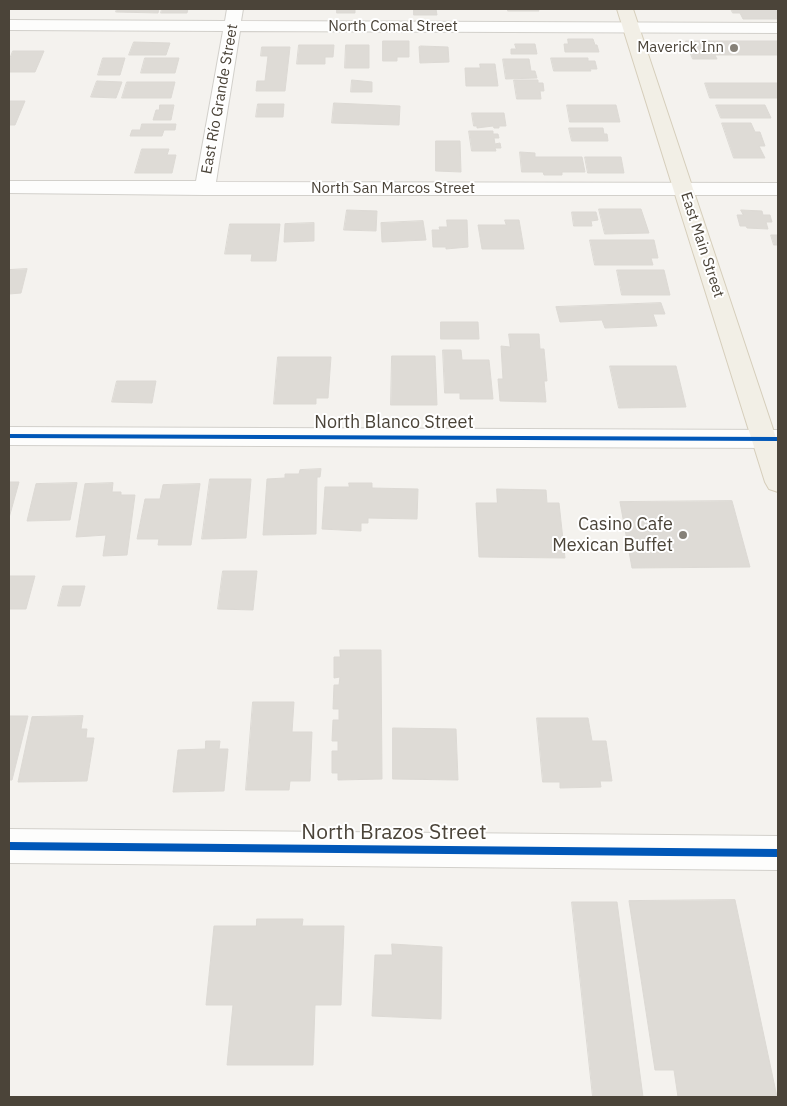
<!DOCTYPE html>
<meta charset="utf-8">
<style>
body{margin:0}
#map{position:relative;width:787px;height:1106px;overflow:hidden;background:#f4f2ee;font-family:"IBM Plex Sans",sans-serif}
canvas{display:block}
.frame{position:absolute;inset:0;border:10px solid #4b4439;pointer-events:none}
</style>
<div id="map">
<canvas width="787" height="1106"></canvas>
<div class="frame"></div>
</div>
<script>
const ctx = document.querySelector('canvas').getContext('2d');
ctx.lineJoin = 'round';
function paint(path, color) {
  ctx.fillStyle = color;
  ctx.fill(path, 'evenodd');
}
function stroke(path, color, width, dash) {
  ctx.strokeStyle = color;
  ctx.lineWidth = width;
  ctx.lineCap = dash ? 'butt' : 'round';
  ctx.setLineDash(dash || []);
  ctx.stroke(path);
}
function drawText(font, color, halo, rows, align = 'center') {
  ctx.font = font + ' "IBM Plex Sans",sans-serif';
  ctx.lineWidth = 4;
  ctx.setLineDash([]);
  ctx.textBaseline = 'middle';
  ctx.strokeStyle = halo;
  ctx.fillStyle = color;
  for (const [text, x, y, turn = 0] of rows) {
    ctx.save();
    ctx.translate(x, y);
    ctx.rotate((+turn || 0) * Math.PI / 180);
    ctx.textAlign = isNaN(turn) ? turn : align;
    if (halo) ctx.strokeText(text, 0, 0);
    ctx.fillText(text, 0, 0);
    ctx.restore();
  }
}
const building = new Path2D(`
 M117 9H159L158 13 116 12Z
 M162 9H188L187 13H161Z
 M337 9H355V13H337Z
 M414 9H436L437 15H414Z
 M508 9H538L539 11H508Z
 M731 9H778V19H743L740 13H733Z
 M568 39H593L595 45H597L599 52H565L564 44H568Z
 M383 41H409V57H397V61H383Z
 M686 41H778V55H715L717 59H693Z
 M134 42 170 43 166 55H129Z
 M515 44H535L537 54H511V49H516Z
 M299 45H334L333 57H325V64H297Z
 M346 45H369V68H345Z
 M421 46 448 47 449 62 420 63 419 47Z
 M262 47H290L285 91H256L257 81H265L268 56H261Z
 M13 51H44L35 72H9V61Z
 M103 58H125L120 75H98Z
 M145 58H179L175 73H141Z
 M551 58H588V61H595L597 69H590L591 71H554Z
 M503 59H529L531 71H535L537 78 506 79Z
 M480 64H495L498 86H466L465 68H480Z
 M352 80 372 82V92H351Z
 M514 80H538V83H543L544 91H540L541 99H517Z
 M97 81 122 82 116 98 91 97Z
 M127 82H175L171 98H122Z
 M705 83H778V98H710Z
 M9 101H25L15 125H9Z
 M334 103 400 106 399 125 332 123Z
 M258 104H284L283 117H256Z
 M160 105H174L171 120H153L156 110H159Z
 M567 105H616L620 122H570Z
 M716 105H765L771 118H721Z
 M472 113H504L506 126H499V128H494L493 126 477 128V126H474Z
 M722 123H751L755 132H760L765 146H759L765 158H734Z
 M142 124H176L175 130H164L162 136H130L132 130H140Z
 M569 128H603L604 134H607L608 141H572Z
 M469 131H493V134H498L499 138H494L495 144 500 143 501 148H495L496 151H472Z
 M436 141H460L461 172 436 171Z
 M142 149H169L167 155H176L172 173H135Z
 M520 152 535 153V157H582L585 172H562V175H544L543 172H522Z
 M585 157H621L624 173H588Z
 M599 209H641L649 233 605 234Z
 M347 210 377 211 376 231 344 230Z
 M741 210 762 211 763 215H770L772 222H766L768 229 747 228 746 226H740L737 215H743Z
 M572 212H596L598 220 591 221 592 226H574Z
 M447 220H467L468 247 446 249V247H433L432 230H440L439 227H447Z
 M505 220H519L524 249H482L478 225H506Z
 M423 221 426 240 382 242 381 223Z
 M314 223V241L284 242 285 224Z
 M230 224H280L276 261H251L252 254H225Z
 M771 235H778V245H774Z
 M590 240H654L658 258H651L653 265H595Z
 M27 269 21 293 9 294V270Z
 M617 270H664L670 295H622Z
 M661 303 665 314H653L657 326 605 328 602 320 560 322 556 307Z
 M441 322H478L479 339H441Z
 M509 334H539L540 349H544L547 381H544L546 402 500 401 498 379H503L501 346 510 347Z
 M443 350H461L462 360H489L493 399H460V393H445Z
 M392 356H435L437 405H391Z
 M278 357H331L328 398H316V404H274Z
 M610 366H676L686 407 619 408Z
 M117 381H156L152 403 112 402Z
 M321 469 320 477H317L316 534 263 535 267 479 285 478V474H299L300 470Z
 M210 479H251L246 538 202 539Z
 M9 482H19L9 518Z
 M77 483 70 520 27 521 36 484Z
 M113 483 112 492H121V495H135L127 555 103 556 106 535 76 537 85 484Z
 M349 483H372V488L418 489 417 519 368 518V523H361V531L322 529 325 487H349Z
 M200 484 191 545H158L159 539H137L145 499H160L163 485Z
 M497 489 546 490 547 503H559L565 558 479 557 476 503H497Z
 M732 501 750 567 632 568 620 502Z
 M223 571H257L253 610 218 609Z
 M9 576H35L26 609H9Z
 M63 586H85L80 606H58Z
 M340 650H381L382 779 338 780V773H332V751H338V741H332L333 720H339V709H333L334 685H339L340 677 334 678V657H340Z
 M253 702H294L292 732H312L310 781H290L289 790H246Z
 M9 716H28L12 780H9Z
 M83 716 81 729H87L86 738H94L87 781 18 782 32 717Z
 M537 718H588L592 741H606L612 781H600L601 787 560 788V782H543Z
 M393 728 456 729 458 780 393 779Z
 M206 741H220L219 749H228L224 791 173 792 178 750 205 749Z
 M735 900 777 1097H678L674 1070H655L629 901Z
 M572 902H617L643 1097H593Z
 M257 919H303L302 926H344L341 1005H315L313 1065H227L233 1005H206L214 926H256Z
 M392 944 442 947 441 1019 372 1016 375 955H392Z`);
paint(building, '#dedbd6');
stroke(building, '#dcd9d4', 1);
const minor = new Path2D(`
 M227 9H243L241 21 778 23V33L240 31 216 182 778 183V195H205L9 193V181H196L223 31 9 30V20L225 21Z
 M9 427 778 430V448L9 445Z
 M9 829 778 836V870L9 863Z`);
const major = new Path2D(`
 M617 9H633L778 444V492L769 489 765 482Z`);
stroke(minor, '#d2d0cb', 2);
stroke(major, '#d6cebb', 2);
paint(minor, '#fdfdfc');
paint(major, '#f2efe6');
paint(new Path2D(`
 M9 434 778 437V441L9 438Z
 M9 842 778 849V857L9 850Z`), '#0057b8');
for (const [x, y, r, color] of [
 [734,48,5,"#868178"],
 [683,535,5,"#868178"]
]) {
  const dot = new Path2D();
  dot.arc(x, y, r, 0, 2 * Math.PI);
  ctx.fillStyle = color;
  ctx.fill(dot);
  stroke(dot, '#fff', 2);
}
drawText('15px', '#4b4439', '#fff', [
 ["North Comal Street",393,27],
 ["East Río Grande Street",220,99,-80],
 ["North San Marcos Street",393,189],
 ["East Main Street",702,245,72]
]);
drawText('15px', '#4b4439', '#fff', [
 ["Maverick Inn",724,48]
], 'right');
drawText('18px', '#4b4439', '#fff', [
 ["North Blanco Street",394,423]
]);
drawText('18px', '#4b4439', '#fff', [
 ["Casino Cafe",673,525],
 ["Mexican Buffet",673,546]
], 'right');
drawText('21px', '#4b4439', '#fff', [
 ["North Brazos Street",394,833]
]);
</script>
